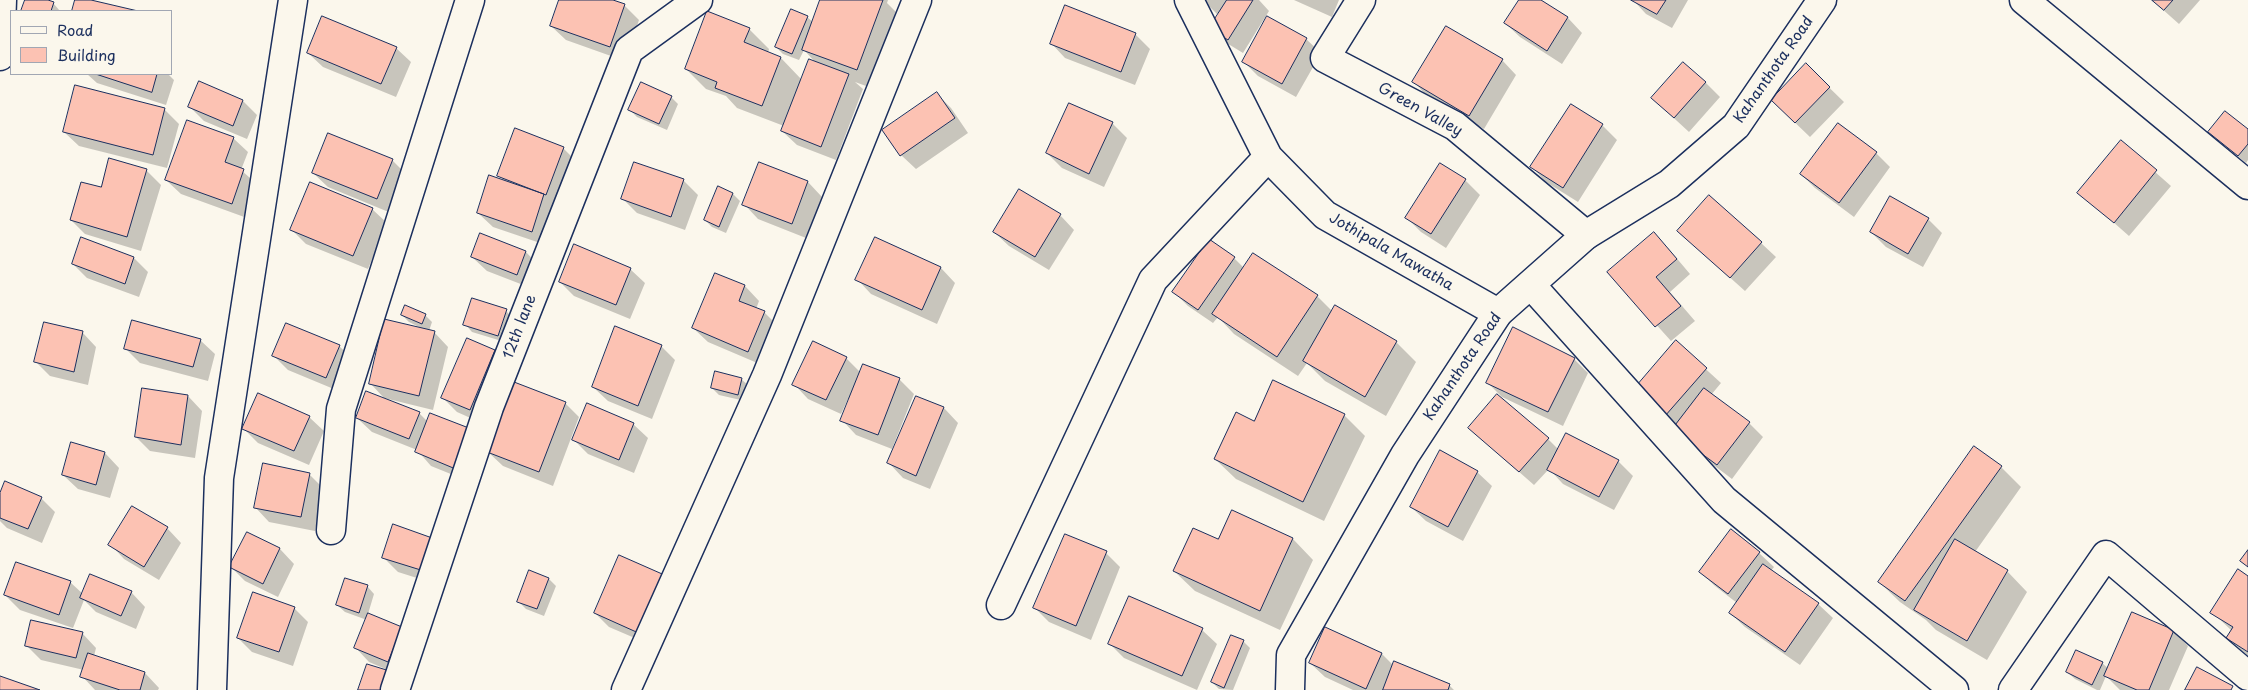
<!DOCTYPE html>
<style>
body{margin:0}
#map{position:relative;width:2248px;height:690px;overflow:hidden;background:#fbf7ec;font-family:"Playpen Sans",sans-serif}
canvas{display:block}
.legend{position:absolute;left:10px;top:10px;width:162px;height:65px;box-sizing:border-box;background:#fbf7ec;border:1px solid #a1a7b3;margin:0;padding:6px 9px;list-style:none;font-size:15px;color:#1b2f5e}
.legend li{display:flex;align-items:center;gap:10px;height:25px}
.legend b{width:25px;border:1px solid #a1a7b3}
</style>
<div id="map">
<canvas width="2248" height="690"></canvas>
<ul class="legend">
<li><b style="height:6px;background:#fbf7ec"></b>Road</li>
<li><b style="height:14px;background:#fcc2b3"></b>Building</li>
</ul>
</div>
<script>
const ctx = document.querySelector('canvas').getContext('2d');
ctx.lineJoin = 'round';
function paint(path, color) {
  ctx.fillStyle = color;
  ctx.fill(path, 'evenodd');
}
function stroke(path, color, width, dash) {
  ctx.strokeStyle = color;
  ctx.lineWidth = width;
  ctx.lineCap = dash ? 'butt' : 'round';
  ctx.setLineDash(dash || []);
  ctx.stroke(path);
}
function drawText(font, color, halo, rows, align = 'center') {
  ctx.font = font + ' "Playpen Sans",sans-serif';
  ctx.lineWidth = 5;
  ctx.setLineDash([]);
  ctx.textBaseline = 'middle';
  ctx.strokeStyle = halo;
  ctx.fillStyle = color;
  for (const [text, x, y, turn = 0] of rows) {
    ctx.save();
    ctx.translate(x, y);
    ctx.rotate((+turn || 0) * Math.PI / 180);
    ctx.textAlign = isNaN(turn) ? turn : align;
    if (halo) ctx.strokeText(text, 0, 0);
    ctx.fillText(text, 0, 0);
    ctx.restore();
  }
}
paint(new Path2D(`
 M26 0H43L53 3 60 11H23Z
 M76 0H86L132 11H74Z
 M560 0H610L624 5 639 20 625 61 566 40 551 26Z
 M821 0H888L887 3 903 19 877 90 855 82 863 89 836 160 797 145 782 131 784 126 737 108 726 96 706 89 686 69 749 29 769 49 768 53 781 58 802 80 816 63 804 50 799 60 783 54 776 47 807 17 813 22Z
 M1203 0H1259L1269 11 1243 53 1225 42 1211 28 1222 10 1217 14Z
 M1294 0H1339L1332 17Z
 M1520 0H1539L1568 18 1582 33 1562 64 1520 37 1505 23Z
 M1633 0H1688L1672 28 1646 14Z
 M2152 0H2200L2179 24Z
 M1135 34 1150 49 1135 85 1065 58 1051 43Z
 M1306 39 1321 53 1296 97 1258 76 1243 61Z
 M396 48 411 62 396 97 323 67 308 53Z
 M1502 60 1516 75 1484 129 1428 97 1414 82Z
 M1806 65 1844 102 1810 137 1787 115Z
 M87 74H168L174 80 166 105 97 83Z
 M1705 82 1720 97 1689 132 1652 98Z
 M937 94 951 108 968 133 916 169 901 155 884 130Z
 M671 97 678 104 667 130 637 117 630 110Z
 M243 101 257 115 247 139 204 121 190 107Z
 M1070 104 1113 124 1127 138 1104 187 1062 168 1047 153Z
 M1571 106 1602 125 1617 140 1578 202 1546 182 1532 167Z
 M164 109 179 124 167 168 79 146 64 132Z
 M516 130 563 148 578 163 546 245 493 227 478 213 505 182 499 175Z
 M2248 131V160L2246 163 2217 139Z
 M233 138 248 152 241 170 258 185 247 218 181 194 166 180Z
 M2121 142 2171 186 2129 236 2079 192Z
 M1876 153 1890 167 1854 217 1815 188 1801 174Z
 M392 160 406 174 391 213 328 187 313 173Z
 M760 164 808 182 822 197 806 238 758 219 744 204Z
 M146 170 161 185 141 251 85 234 71 220 102 189Z
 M683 180 698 195 685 230 637 213 623 199Z
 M1465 180 1480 195 1446 248 1421 232 1407 218Z
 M719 188 733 194 740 201 726 233 712 227 705 220Z
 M372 209 387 223 368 269 306 244 292 230Z
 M1060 215 1074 230 1049 270 1009 246 994 232Z
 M1928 219 1942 233 1923 267 1886 247 1871 232Z
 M1678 231 1761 243 1776 257 1745 291Z
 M481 235 526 252 540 267 531 288 487 271 472 257Z
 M876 239 941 268 955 283 937 324 871 294 857 279Z
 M1668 248 1690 274 1670 292 1695 321 1671 341 1609 272Z
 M134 258 148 272 139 297 87 278 73 264Z
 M1234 258 1244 268 1317 296 1333 312 1396 342 1416 362 1386 416 1325 381 1307 363 1298 376 1234 334 1218 317 1213 323 1188 306 1174 292Z
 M630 269 645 283 630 319 574 296 560 282Z
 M716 274 745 286 759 301 756 309 764 312 778 326 762 365 708 342 693 328Z
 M506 311 513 318 505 342 472 332 465 324Z
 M402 315H425L432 322 429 331 434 332 448 347 433 410 384 398 370 383 425 330 409 322Z
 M82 332 96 347 88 385 50 376 36 362Z
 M200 340 215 354 208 381 140 363 126 349Z
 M467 340 494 351 509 366 484 424 457 412 443 398Z
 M1676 342 1721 383 1711 395 1749 423 1763 437 1732 479 1687 445 1650 403Z
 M339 346 354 360 341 392 288 370 274 356Z
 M661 346 675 360 652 419 608 401 593 387Z
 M846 358 861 373 899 379 914 394 892 449 856 435 842 420 850 399H848L841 414 808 399 794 384Z
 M1574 359 1588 373 1563 426 1502 397 1487 382Z
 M741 379 749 386 745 401 719 395 712 388Z
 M143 389 188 396 202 411 195 458 150 451 136 437Z
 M916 397 944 408 958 423 930 489 903 478 889 463Z
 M565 403 579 417 553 486 503 466 488 452Z
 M419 413 428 422 473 483 431 466 417 450 372 432 357 418Z
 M1344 415 1365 436 1324 521 1236 479 1215 459 1255 422Z
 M309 417 324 431 309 465 258 443 244 429Z
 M633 424 648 438 634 473 588 454 574 440Z
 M1469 428 1548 439 1559 450 1618 461 1633 476 1614 510 1563 484 1549 469 1534 485Z
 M105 453 119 468 110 498 78 489 63 475Z
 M2001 467 2021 487 1975 552 2007 571 2027 592 1987 660 1936 630 1926 620 1900 602 1879 582Z
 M1477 472 1492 486 1463 541 1426 521 1411 507Z
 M309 474 323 488 315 531 269 522 255 507Z
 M0 497 41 498 55 512 42 543 7 528 0 521Z
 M1232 512 1293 539 1313 560 1280 630 1195 591 1174 571 1219 541Z
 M394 526 439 585 398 572 383 557Z
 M167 528 181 543 159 580 124 559 110 544Z
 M247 533 280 549 294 564 278 597 245 581 231 567Z
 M1106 553 1120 567 1091 640 1049 622 1035 608Z
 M1759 553 1774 567 1771 571 1818 604 1833 618 1800 665 1745 627 1730 613 1737 603 1715 586 1700 572Z
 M530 571 549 579 556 586 544 616 526 609 518 601Z
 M2248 577V656L2228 638 2232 631 2212 612Z
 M70 582 83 594 131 592 145 607 136 629 96 612 84 600 73 628 20 610 5 595Z
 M367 586 374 594 368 614 402 628V676L369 662 355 647 367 620 345 612 337 605Z
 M683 593 658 648 609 627 595 613Z
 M1130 598 1202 630 1217 644 1197 690 1124 658 1110 644Z
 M294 608 308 622 293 666 252 652 238 638Z
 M2132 614 2174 631 2188 646 2169 690H2120L2106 676 2100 690H2097L2075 679 2067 672 2102 663 2109 669Z
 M1326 629 1382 654 1394 666 1449 685 1454 690H1353L1325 677 1310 663Z
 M82 633 96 648 94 656 145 673 159 688 158 690H95L82 676 84 670 41 660 26 645Z
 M1243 641 1250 648 1233 690 1219 689 1212 682Z`), '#0003');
const building = new Path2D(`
 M25 0H48L54 2 51 11H21Z
 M75 0H91L138 11H72Z
 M559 0H613L625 4 610 47 550 26Z
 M820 0H883L857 70 802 50Z
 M1227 0H1253L1228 40 1209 28Z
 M1519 0H1541L1568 17 1547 51 1504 23Z
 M1631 0H1666L1657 14Z
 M2152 0H2173L2164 10Z
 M1065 5 1136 33 1121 72 1050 44Z
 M791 9 808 16 792 54 775 47Z
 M707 11 750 28 744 42 781 57 762 106 715 88 717 82 685 69Z
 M322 16 397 47 381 84 307 53Z
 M1267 16 1307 38 1282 84 1242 62Z
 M1446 26 1503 59 1469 116 1412 82Z
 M809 59 849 74 821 147 781 131Z
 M1683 62 1706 82 1674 118 1651 98Z
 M1806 63 1830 87 1795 123 1771 100Z
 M96 74H157L152 92Z
 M199 81 243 100 233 126 188 107Z
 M641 82 672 96 659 124 628 110Z
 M75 85 165 108 153 155 63 132Z
 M937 92 955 118 900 156 882 130Z
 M1069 103 1113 122 1089 174 1046 153Z
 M1571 104 1603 124 1563 188 1530 167Z
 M2225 111 2248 129V144L2238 156 2208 132Z
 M187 120 234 137 225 162 244 169 232 204 165 180Z
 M1838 123 1877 152 1839 203 1800 174Z
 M515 128 564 147 546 195 497 176Z
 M328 133 393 159 377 199 312 173Z
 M2121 140 2157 170 2114 223 2077 193Z
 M109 158 147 169 127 237 70 220 81 182 101 187Z
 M634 162 684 179 671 217 621 199Z
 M759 162 808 181 792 224 742 205Z
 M1440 163 1466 179 1431 234 1405 218Z
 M489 175 544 194 532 232 477 213Z
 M310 182 373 208 353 256 290 230Z
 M718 186 733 193 719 227 704 220Z
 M1019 189 1061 214 1035 257 993 232Z
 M1709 195 1762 242 1730 278 1677 231Z
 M1890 196 1929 218 1908 254 1870 232Z
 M1654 232 1677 259 1656 277 1681 306 1655 327 1607 272Z
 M480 233 526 251 517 275 471 257Z
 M81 237 134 257 125 284 72 264Z
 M875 237 941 267 922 310 855 280Z
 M1209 239 1235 257 1198 310 1172 292Z
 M574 244 631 268 616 305 559 282Z
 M1253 253 1318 295 1277 357 1212 314Z
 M715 273 745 285 739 301 765 311 748 352 692 328Z
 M472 298 507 309 498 336 463 325Z
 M405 305 426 314 422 324 401 315Z
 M1335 305 1397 341 1365 397 1303 361Z
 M384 319 435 331 419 396 369 384Z
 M132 320 201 339 193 367 124 349Z
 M44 322 83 331 74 372 34 362Z
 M286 323 340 345 326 378 272 356Z
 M615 326 662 345 638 406 592 387Z
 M1513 327 1575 358 1548 412 1486 383Z
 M467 338 495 350 470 410 441 398Z
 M1676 340 1707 368 1665 416 1634 389Z
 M813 341 847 357 826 400 792 385Z
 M863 364 900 378 878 435 840 421Z
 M715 371 742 378 738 395 711 388Z
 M1273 380 1345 414 1303 502 1214 459 1236 412 1254 421Z
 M514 382 566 402 539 472 487 452Z
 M142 388 188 395 181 445 135 437Z
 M1704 388 1750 422 1717 465 1671 431Z
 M366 391 420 412 409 439 356 418Z
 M258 393 310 416 294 451 242 429Z
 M1497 394 1549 438 1519 472 1468 428Z
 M916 396 944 407 916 476 887 463Z
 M587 403 634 423 619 460 572 440Z
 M430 413 474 430 458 470 415 452Z
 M1566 433 1619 460 1599 497 1547 470Z
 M71 442 105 452 96 485 62 475Z
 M1974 446 2002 466 1905 601 1878 582Z
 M1440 450 1478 471 1448 527 1410 507Z
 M263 463 310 473 301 517 254 508Z
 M5 481 42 497 28 529 0 518V493Z
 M132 506 168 527 144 567 108 545Z
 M1232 510 1293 538 1260 611 1173 571 1193 528 1218 539Z
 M393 524 435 539 424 571 382 558Z
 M1731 529 1760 552 1728 594 1699 572Z
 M247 532 280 548 263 584 229 567Z
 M1065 534 1107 551 1076 626 1033 608Z
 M1955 539 2008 570 1967 641 1914 610Z
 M2248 550V567L2240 561Z
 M619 555 669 577 643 635 594 613Z
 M16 562 71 581 59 615 4 595Z
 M1763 564 1819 603 1785 652 1729 613Z
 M2238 569 2248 576V652L2226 638 2233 627 2210 613Z
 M529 570 549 578 537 609 517 602Z
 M90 574 132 591 121 616 80 598Z
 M345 578 368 585 359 613 336 605Z
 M253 592 295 607 279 652 237 638Z
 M1129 596 1203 628 1182 676 1108 644Z
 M2132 612 2174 630 2149 690H2137L2104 676Z
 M368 613 402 627 388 662 354 648Z
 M31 620 83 632 76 658 25 646Z
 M1325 627 1382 653 1366 689 1309 663Z
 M1231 635 1244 640 1224 688 1211 682Z
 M2076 650 2103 662 2092 685 2066 672Z
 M88 653 145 672 140 690H120L80 677Z
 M1394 661 1450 684 1448 690H1383Z
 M367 664 393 672 387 690H358Z
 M2197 667 2233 686 2231 690H2185Z
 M0 676 40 690H0Z`);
paint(building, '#fcc2b3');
stroke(building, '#1b2f5e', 1);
const minor = new Path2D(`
 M1189 0 1268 157 1325 215 1498 313
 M1361 0 1325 58 1455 126 1586 235
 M2024 0 2248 185
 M0 56 2 0
 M1531 285 1724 500 1954 690
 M331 530 341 409 470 0
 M1001 605 1153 280 1268 157
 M212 690 219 478 293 0
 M395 690 489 407 629 50 698 0
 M626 690 767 375 917 0
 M2013 690 2106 555 2248 676`);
const major = new Path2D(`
 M1290 690 1291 655 1405 455 1498 313 1586 235 1669 184 1736 126 1822 0`);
stroke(minor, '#1b2f5e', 31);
stroke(major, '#1b2f5e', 31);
stroke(minor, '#fbf7ec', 28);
stroke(major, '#fbf7ec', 28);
drawText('15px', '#1b2f5e', '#fbf7ec', [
 ["Kahanthota Road",1774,70,-55],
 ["Green Valley",1420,110,29],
 ["Jothipala Mawatha",1391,252,30],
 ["12th lane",520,327,-69],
 ["Kahanthota Road",1463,367,-56]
]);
</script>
